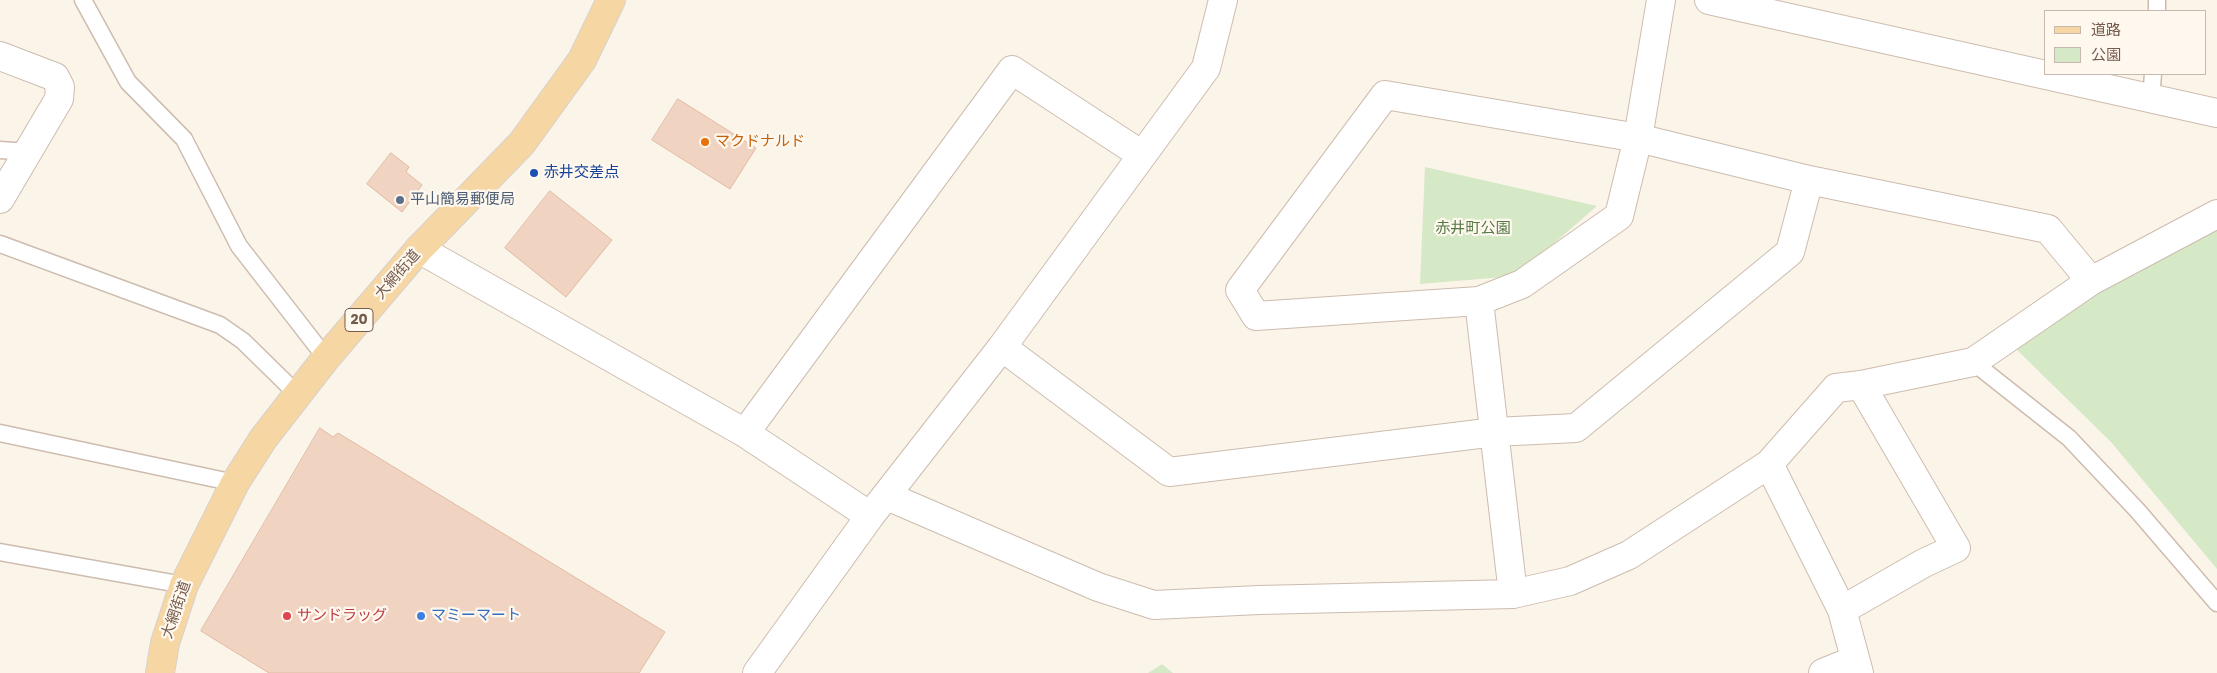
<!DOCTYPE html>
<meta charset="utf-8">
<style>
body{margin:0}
#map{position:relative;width:2217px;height:673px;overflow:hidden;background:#fbf4e8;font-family:Poppins,"Noto Sans JP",sans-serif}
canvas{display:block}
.legend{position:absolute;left:2044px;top:10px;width:162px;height:65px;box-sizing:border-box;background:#fef8ef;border:1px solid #c7b9ae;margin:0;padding:6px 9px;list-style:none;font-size:15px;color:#755b4d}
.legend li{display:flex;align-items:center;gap:10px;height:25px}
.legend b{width:25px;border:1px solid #c7b9ae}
</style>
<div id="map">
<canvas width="2217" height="673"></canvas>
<ul class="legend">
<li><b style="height:6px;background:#f6d7a4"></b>道路</li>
<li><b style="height:14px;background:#d5e9c7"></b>公園</li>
</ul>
</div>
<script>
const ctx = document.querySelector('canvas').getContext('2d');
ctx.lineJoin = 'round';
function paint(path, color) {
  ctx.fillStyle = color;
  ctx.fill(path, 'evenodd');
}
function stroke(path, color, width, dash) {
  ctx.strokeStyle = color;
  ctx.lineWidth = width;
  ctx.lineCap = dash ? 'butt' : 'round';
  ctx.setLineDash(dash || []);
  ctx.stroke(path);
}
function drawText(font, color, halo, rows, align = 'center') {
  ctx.font = font + ' Poppins,"Noto Sans JP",sans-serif';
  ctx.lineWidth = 4.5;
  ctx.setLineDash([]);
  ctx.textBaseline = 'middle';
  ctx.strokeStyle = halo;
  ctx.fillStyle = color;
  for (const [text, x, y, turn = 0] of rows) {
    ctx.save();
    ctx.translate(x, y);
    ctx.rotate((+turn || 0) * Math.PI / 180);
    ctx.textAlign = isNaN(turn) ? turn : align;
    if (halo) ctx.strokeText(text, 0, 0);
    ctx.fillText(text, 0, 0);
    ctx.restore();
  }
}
paint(new Path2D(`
 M1425 167 1597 206 1516 276 1420 284Z
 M2217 220V569L2111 442 2013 346 2132 270Z
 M1162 664 1173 673H1148Z`), '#d5e9c7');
const building = new Path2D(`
 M678 99 756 148 730 189 652 140Z
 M391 153 409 167 406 172 422 185 402 212 367 184Z
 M550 191 612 240 566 297 505 248Z
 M320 428 333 437 338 433 665 632 639 673H269L201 631Z`);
paint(building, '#f0d3c1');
stroke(building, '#e1baa2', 1);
const lane = new Path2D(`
 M83 0 128 82 184 139 239 246 326 358
 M2157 11V0
 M2151 98 2153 74
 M0 150 28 152
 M0 244 220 325 243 341 297 394
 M1973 362 2069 438 2137 510 2217 603
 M0 433 235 483
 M0 552 184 585`);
const street = new Path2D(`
 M1661 0 1638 138 1619 216 1522 284 1479 301 1256 316 1240 290 1385 95 1638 138 1809 180 2048 229 2091 281
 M1709 0 2217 113
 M0 56 55 77 60 87 59 99 0 199
 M419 249 745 433 870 516
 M1479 301 1513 594
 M1002 347 1169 472 1495 432 1576 428 1790 252 1809 180
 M745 433 1012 70 1142 155
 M1769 464 1842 610 1859 673
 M887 496 1098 587 1154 605 1259 600 1513 594 1570 581 1629 555 1769 464 1836 388 1861 385 1973 362 2091 281 2217 214
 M1842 610 1924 563 1956 548 1861 385
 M757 673 870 516 1002 347 1206 68 1223 0
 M1823 673 1855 660`);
const primary = new Path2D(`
 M160 673 165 643 184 585 235 483 263 439 326 358 419 249 522 143 582 60 611 0`);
stroke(lane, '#cdbcaf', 19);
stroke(street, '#cdbcaf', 30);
stroke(primary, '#d8d1cd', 30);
stroke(lane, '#fff', 16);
stroke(street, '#fff', 28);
stroke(primary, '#f6d7a4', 28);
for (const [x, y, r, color] of [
 [705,142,5,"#e8710a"],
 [534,173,5,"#1a4fb4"],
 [400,200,5,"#5c6f8a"],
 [287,616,5,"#e0444e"],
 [421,616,5,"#3f7fe0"]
]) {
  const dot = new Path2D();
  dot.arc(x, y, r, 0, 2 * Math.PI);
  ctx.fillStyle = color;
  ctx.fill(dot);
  stroke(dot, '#fef8ef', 2);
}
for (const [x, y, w] of [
 [359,320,28]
]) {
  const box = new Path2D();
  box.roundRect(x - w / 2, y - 11.5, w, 23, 4);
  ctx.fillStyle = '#fef8ef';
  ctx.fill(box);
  stroke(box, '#755b4d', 1);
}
drawText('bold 14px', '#755b4d', null, [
 ["20",359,320]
]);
drawText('15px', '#c56008', '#fef8ef', [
 ["マクドナルド",715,142]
], 'left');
drawText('15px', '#164399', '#fef8ef', [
 ["赤井交差点",544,173]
], 'left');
drawText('15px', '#4e5e75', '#fef8ef', [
 ["平山簡易郵便局",410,200]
], 'left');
drawText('15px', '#557945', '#fef8ef', [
 ["赤井町公園",1473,229]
]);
drawText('15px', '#755b4d', '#fef8ef', [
 ["大網街道",398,275,-49],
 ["大網街道",177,610,-71]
]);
drawText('15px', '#be3a42', '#fef8ef', [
 ["サンドラッグ",297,616]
], 'left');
drawText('15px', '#366cbe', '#fef8ef', [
 ["マミーマート",431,616]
], 'left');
</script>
